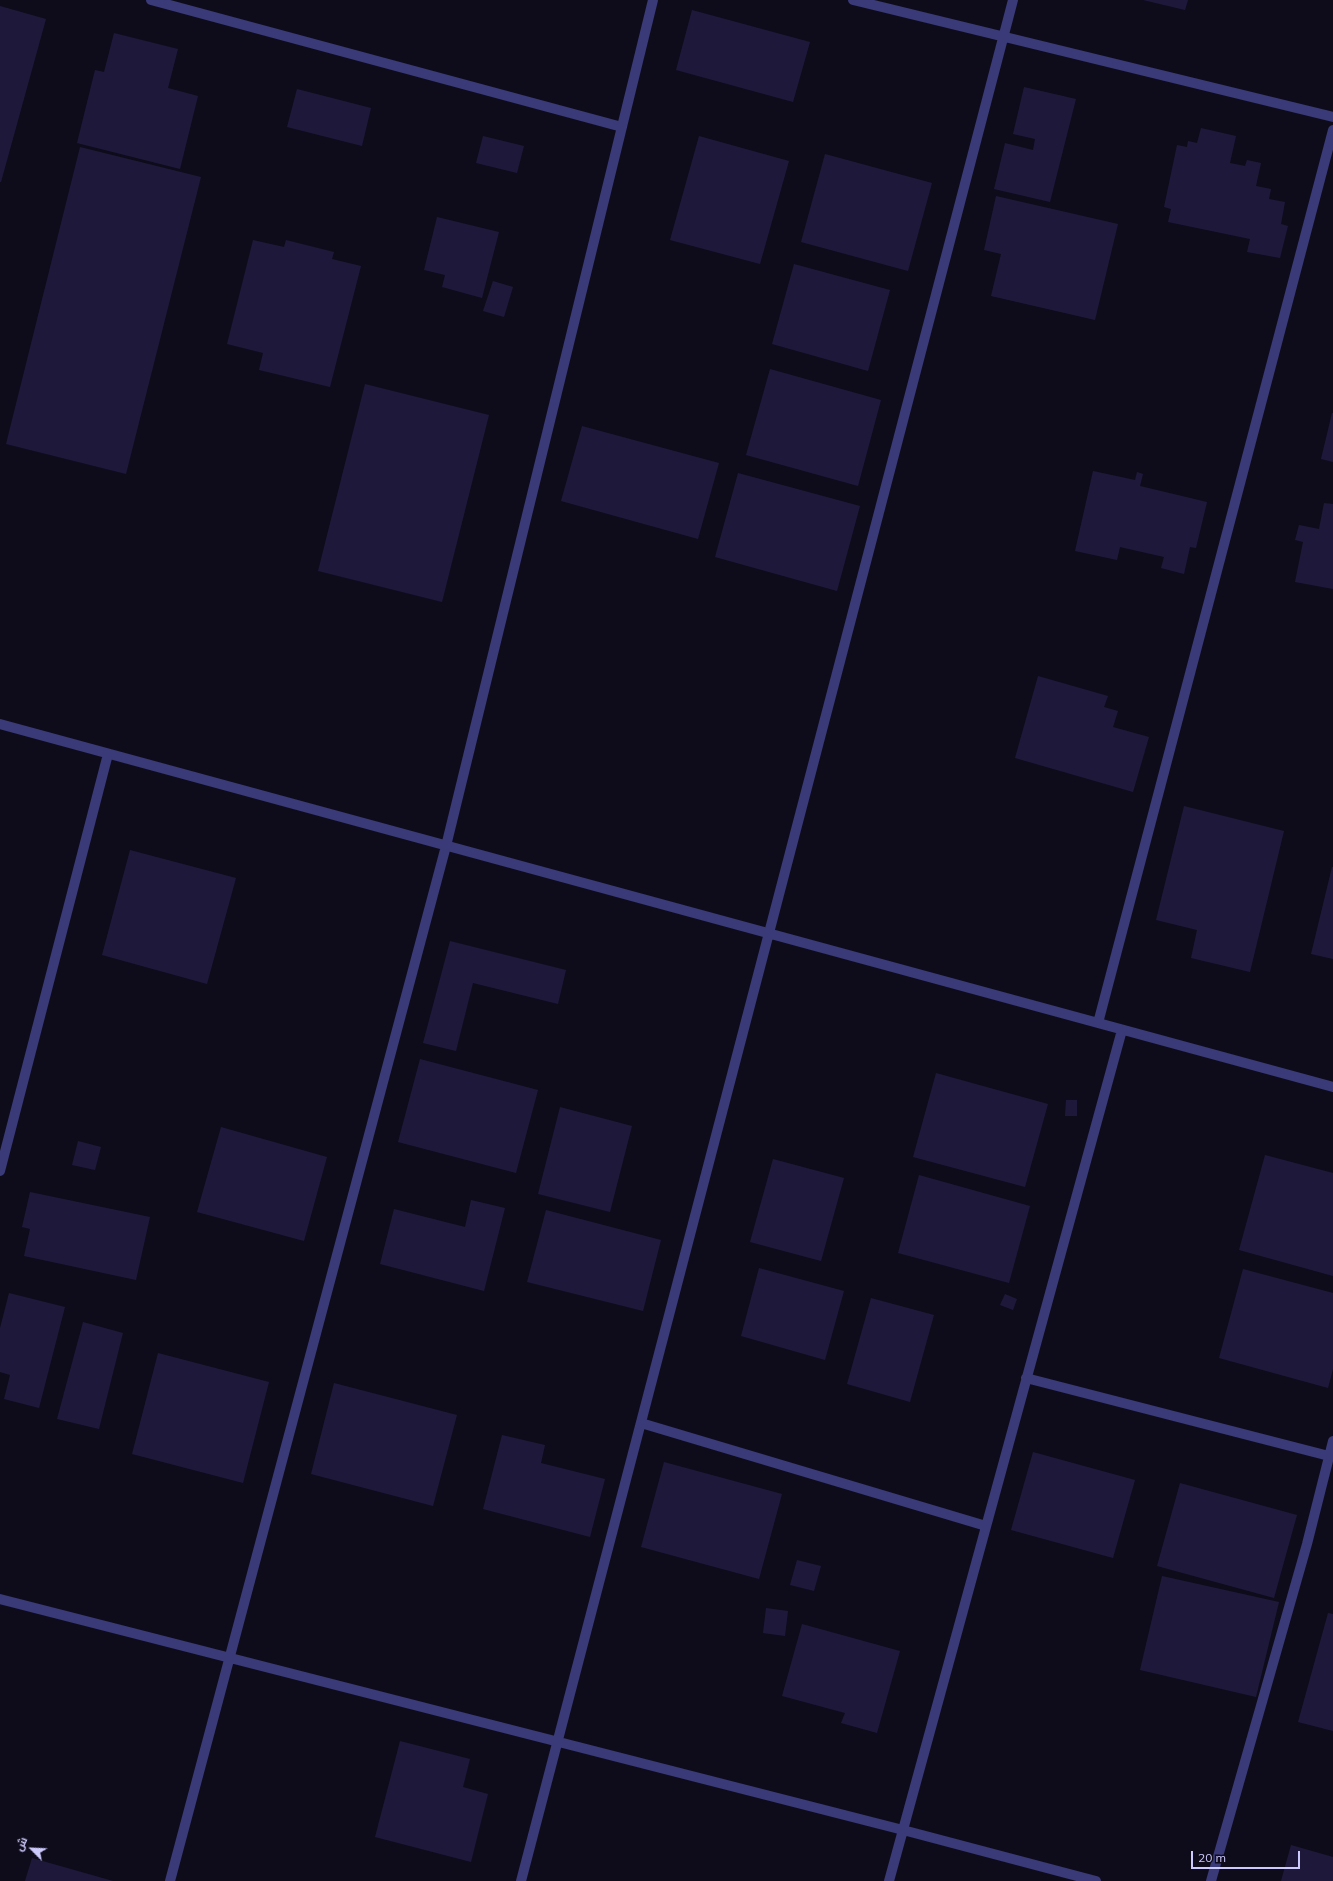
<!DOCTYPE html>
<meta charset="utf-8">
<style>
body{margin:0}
#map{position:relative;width:1333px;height:1881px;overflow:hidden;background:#0e0c1b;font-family:Mulish,Cairo,sans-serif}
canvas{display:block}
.north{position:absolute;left:12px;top:1829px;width:40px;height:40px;-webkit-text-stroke:3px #0e0c1b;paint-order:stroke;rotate:294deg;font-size:11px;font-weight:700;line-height:16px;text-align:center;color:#ccc9fc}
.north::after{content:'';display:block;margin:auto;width:14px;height:18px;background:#ccc9fc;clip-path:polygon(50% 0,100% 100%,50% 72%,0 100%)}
.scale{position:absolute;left:1191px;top:1851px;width:109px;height:18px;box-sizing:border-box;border:2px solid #ccc9fc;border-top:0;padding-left:5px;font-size:12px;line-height:14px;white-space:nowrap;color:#ccc9fc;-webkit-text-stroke:3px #0e0c1b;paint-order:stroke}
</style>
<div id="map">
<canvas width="1333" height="1881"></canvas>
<div class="north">ش</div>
<div class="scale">20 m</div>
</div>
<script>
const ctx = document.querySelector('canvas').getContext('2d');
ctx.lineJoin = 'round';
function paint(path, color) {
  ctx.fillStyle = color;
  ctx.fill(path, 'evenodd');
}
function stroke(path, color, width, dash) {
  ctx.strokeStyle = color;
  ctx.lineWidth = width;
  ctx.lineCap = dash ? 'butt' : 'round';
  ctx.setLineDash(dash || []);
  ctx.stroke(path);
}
paint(new Path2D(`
 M1143 0H1188L1185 10Z
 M0 6 46 19 1 182H0Z
 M692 10 810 42 793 102 676 70Z
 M114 33 178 49 168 88 198 96 180 169 77 143 95 70 104 72Z
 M1024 87 1076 99 1050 202 994 189 1005 143 1033 150 1035 139 1013 134Z
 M297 89 371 108 362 146 287 127Z
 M1201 128 1236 136 1230 163 1245 166 1247 160 1261 163 1256 186 1271 189 1269 199 1285 202 1281 224 1288 226 1280 258 1247 252 1250 239 1168 222 1171 209 1164 207 1177 145 1187 147 1188 141 1197 143Z
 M483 136 524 146 517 173 476 163Z
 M699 136 789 161 760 264 670 240Z
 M80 147 201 177 126 474 6 444Z
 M825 154 932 183 908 271 801 242Z
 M996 196 1118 224 1095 320 991 296 1001 254 984 250Z
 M437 217 499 232 482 298 442 287 445 275 424 270Z
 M253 240 284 247 286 240 334 252 332 259 361 266 330 387 259 370 263 353 227 344Z
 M794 264 890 290 868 371 772 344Z
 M493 281 513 287 504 317 483 311Z
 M770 369 881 400 858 486 746 455Z
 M365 384 489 415 442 602 318 571Z
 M1332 413H1333V462L1321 459Z
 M582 426 719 463 698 539 561 501Z
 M1093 471 1135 480 1137 472 1143 474 1140 486 1207 502 1196 548 1190 547 1184 574 1161 568 1164 557 1120 547 1117 560 1075 551Z
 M738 473 860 506 837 591 715 557Z
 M1324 503 1333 504V589L1295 582 1303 542 1295 540 1299 525 1319 529Z
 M1038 676 1108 696 1104 707 1118 711 1113 727 1149 737 1133 792 1015 758Z
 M1184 806 1284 831 1250 972 1191 958 1197 930 1156 920Z
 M130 850 236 878 207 984 102 955Z
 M1332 867H1333V959L1311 954Z
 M450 941 566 970 558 1004 473 983 456 1051 423 1043Z
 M420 1059 538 1090 516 1173 398 1142Z
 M936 1073 1048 1104 1025 1187 913 1157Z
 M1066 1100H1077V1116H1065Z
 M560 1107 632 1126 610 1212 538 1194Z
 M221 1127 327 1157 304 1241 197 1212Z
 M78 1141 101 1147 95 1170 72 1165Z
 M1265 1155 1333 1173V1276L1239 1250Z
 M773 1159 844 1178 821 1261 750 1242Z
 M919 1175 1030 1206 1009 1283 898 1253Z
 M30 1192 150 1217 136 1280 24 1256 30 1229 22 1227Z
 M471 1200 505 1208 484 1291 380 1264 394 1209 465 1227Z
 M546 1210 661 1240 643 1311 527 1282Z
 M759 1268 844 1291 825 1360 741 1336Z
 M1243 1269 1333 1293V1369L1328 1388 1219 1358Z
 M9 1293 65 1307 39 1408 4 1399 10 1375 0 1372V1328Z
 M1005 1294 1017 1299 1013 1310 1000 1305Z
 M871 1298 934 1315 910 1402 847 1384Z
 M83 1322 123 1333 99 1429 57 1419Z
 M158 1353 269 1382 243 1483 132 1454Z
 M334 1383 457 1415 433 1506 311 1474Z
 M502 1435 545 1445 541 1463 605 1479 590 1537 483 1509Z
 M1033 1452 1135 1480 1113 1558 1011 1530Z
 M664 1462 782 1494 759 1579 641 1547Z
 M1180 1483 1297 1515 1274 1598 1157 1566Z
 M797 1560 821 1566 814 1591 790 1585Z
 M1162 1576 1279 1602 1256 1697 1140 1670Z
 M766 1608 788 1611 785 1636 763 1633Z
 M1328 1613 1333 1614V1731L1298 1722Z
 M802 1624 900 1651 877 1733 841 1723 845 1713 782 1696Z
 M400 1741 470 1759 463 1787 488 1794 471 1862 375 1837Z
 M1291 1845 1333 1857V1881H1281Z
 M32 1858 113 1881H25Z`), '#1e193b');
stroke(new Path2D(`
 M151 0 622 127
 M853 0 1333 117
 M0 724 1333 1087
 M1098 1023 1333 130
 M0 1171 108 754
 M1026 1378 1329 1456
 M641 1423 986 1526
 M0 1599 903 1830 1096 1881
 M170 1881 446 846 653 0
 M521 1881 1013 0
 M889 1881 1122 1030
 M1211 1881 1307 1544 1333 1441`), '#393a77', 10);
</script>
